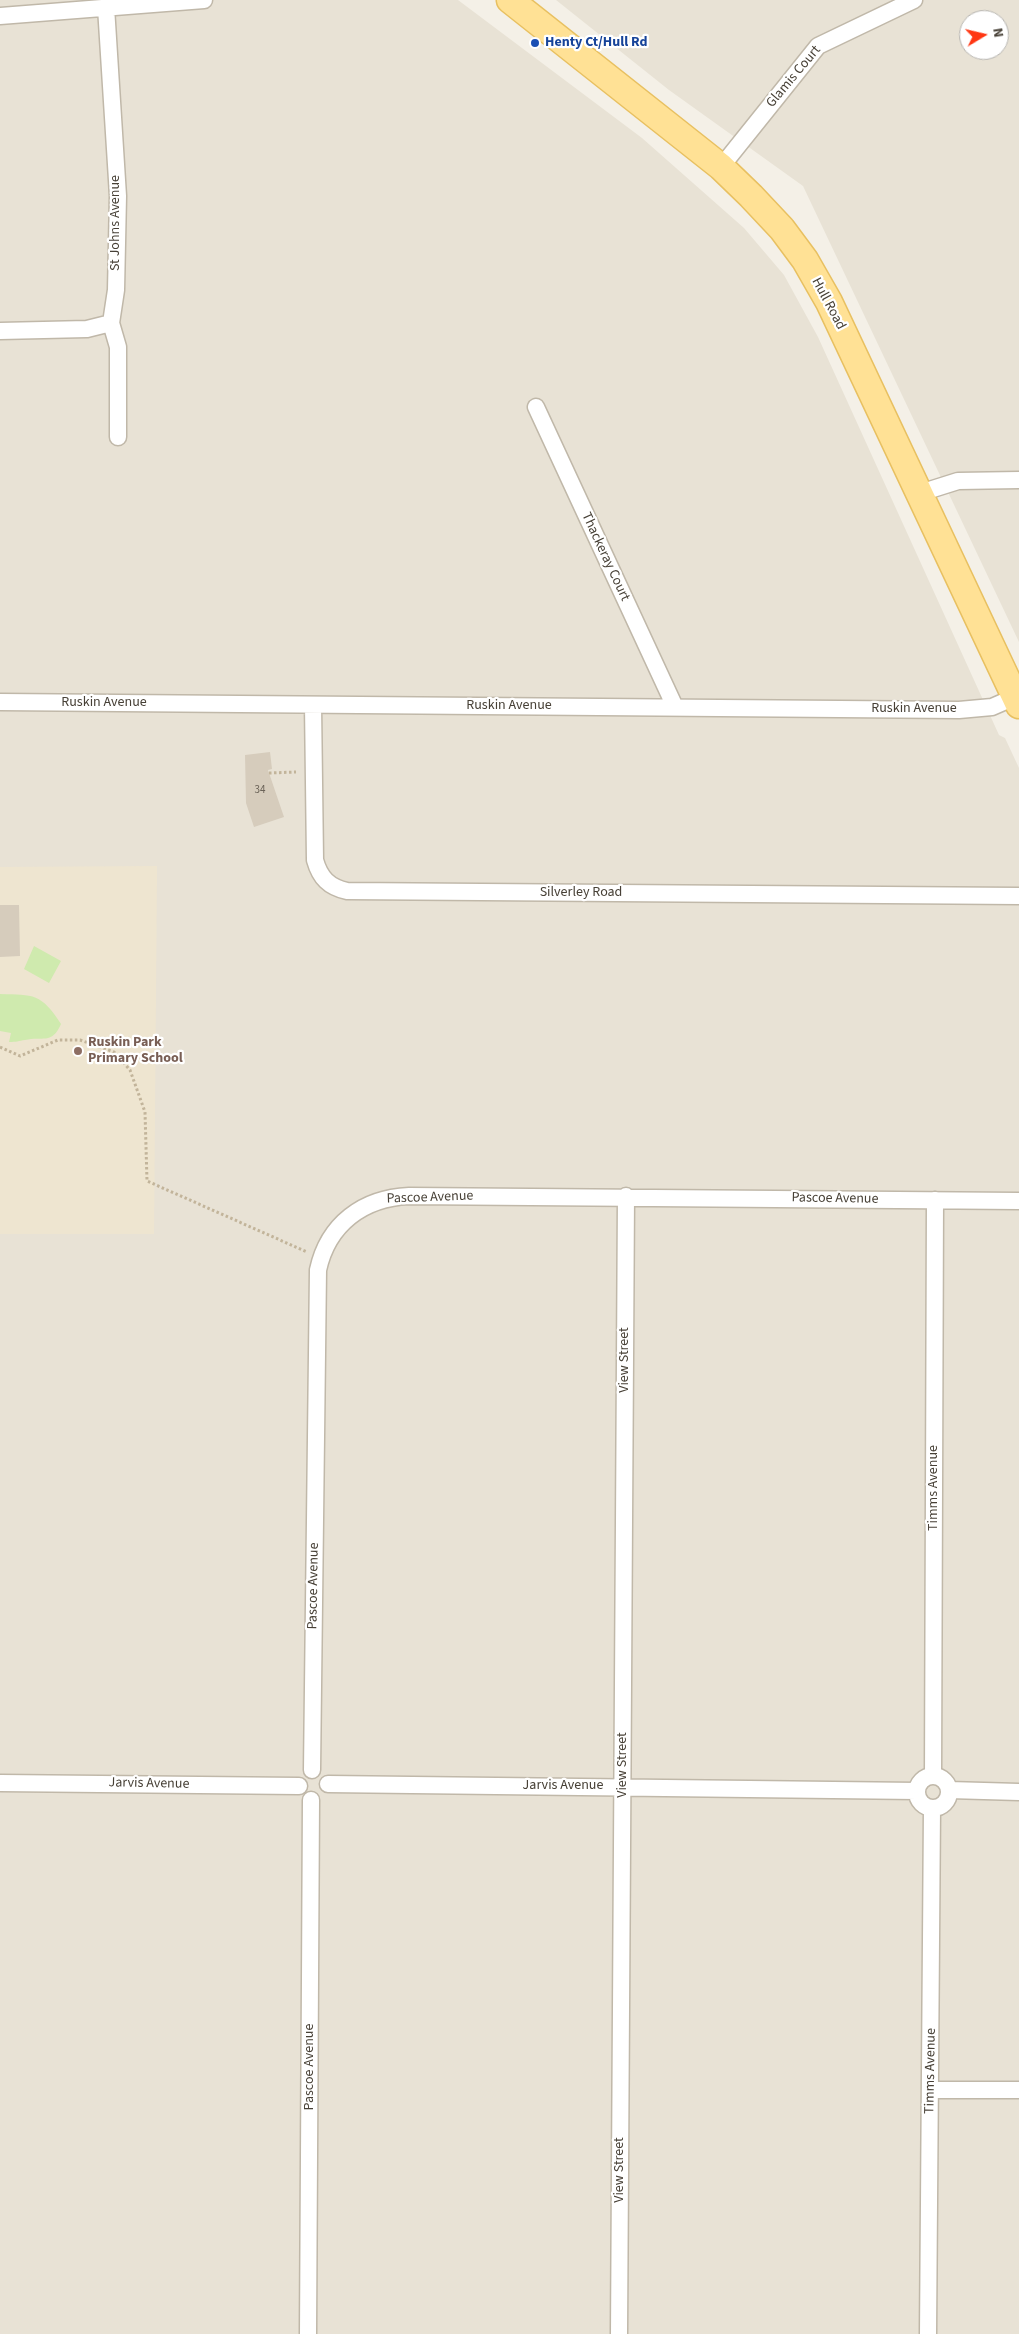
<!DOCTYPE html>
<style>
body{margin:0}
#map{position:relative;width:1019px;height:2334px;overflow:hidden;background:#f4f0e7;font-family:"Source Sans 3",sans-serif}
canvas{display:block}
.north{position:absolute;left:959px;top:10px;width:50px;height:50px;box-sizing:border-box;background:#fff;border:1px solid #b5b3af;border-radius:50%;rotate:81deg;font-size:14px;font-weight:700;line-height:20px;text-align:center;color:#474036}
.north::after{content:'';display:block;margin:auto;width:18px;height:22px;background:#ff3713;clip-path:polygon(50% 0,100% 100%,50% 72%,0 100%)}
</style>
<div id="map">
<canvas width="1019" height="2334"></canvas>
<div class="north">N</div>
</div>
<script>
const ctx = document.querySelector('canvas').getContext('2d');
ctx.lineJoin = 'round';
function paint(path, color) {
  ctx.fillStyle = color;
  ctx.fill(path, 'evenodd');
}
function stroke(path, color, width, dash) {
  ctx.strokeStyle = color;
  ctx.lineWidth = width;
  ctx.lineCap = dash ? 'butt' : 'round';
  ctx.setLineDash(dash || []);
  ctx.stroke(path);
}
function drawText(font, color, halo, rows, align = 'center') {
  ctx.font = font + ' "Source Sans 3",sans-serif';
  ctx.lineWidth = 4.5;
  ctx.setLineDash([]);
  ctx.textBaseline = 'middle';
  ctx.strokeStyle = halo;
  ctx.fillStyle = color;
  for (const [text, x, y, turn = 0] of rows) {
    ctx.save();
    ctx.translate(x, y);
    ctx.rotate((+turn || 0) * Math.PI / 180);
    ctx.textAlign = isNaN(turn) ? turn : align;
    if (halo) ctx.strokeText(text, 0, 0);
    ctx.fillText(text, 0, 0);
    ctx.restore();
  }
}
paint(new Path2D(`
 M0 0H458L642 138 744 228 784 275 818 337 999 735 1005 738 1019 768V2334H0Z
 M556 0H1019V642L803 186 669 90ZM969 20H999V50H969Z`), '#e8e2d5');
paint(new Path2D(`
 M157 866 154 1234H0V867Z`), '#eee5d0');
paint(new Path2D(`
 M34 946 61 961 49 983 24 969Z
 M0 994C34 995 41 993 61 1024 52 1045 42 1036 25 1040 19 1041 16 1042 9 1042L11 1033 0 1031Z`), '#cfeaae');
paint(new Path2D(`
 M270 752 272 769 268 770 284 817 254 827 246 803 245 755Z
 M0 905H19L20 956 0 957Z`), '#d6ccbc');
const street = new Path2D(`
 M106 7 118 196 116 290 111 323 118 347V437
 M0 16 204 0
 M721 167 818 46 914 0
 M0 331 87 329 111 323
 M536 407 675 707
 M920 493 958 481 1019 480
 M0 702 959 710 992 707 1015 697
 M313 705 315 860C320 878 329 887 347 891L1019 896
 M312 1770 318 1270C328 1224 363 1198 409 1196L1019 1201
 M933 1776 935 1200
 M917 1792a16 16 0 1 1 32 0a16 16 0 1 1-32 0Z
 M0 1783 299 1786
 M328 1784 917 1791
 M949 1790 1019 1792
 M931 2090H1019
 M308 2334 311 1800
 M619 2334 626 1196
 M928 2334 932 1808`);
const primary = new Path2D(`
 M510 0 721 167 751 196 782 229 805 260 829 302 1019 705`);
stroke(street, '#c0b8a9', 19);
stroke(primary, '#e8c061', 29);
stroke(new Path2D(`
 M269 773 296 772
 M0 1047 20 1056 58 1040H80L114 1052 130 1070 145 1112 147 1181 307 1252`), '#c2b49a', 3, [2.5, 2.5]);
stroke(street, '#fff', 16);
stroke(primary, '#ffe195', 26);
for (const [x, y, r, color] of [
 [535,43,5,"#1a4fb4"],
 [78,1051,5,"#8d6e63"]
]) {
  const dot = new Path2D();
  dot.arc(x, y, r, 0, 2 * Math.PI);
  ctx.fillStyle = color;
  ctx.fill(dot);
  stroke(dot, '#fff', 2);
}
drawText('11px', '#6b6358', null, [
 ["34",260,791]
]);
drawText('bold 14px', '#164399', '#fff', [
 ["Henty Ct/Hull Rd",545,43]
], 'left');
drawText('14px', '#474036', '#fff', [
 ["Glamis Court",794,77,-50],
 ["St Johns Avenue",116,223,-90],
 ["Hull Road",828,304,62],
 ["Thackeray Court",605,557,65],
 ["Ruskin Avenue",104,703],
 ["Ruskin Avenue",509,706],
 ["Ruskin Avenue",914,709],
 ["Silverley Road",581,893],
 ["Pascoe Avenue",430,1198,-2],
 ["Pascoe Avenue",835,1199,1],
 ["View Street",625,1360,-90],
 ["Timms Avenue",934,1488,-90],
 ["Pascoe Avenue",314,1586,-89],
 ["View Street",623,1765,-90],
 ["Jarvis Avenue",149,1784,1],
 ["Jarvis Avenue",563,1786],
 ["Pascoe Avenue",310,2067,-90],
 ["Timms Avenue",931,2071,-89],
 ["View Street",620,2170,-90]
]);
drawText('bold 14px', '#785e54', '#fff', [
 ["Ruskin Park",88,1043],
 ["Primary School",88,1059]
], 'left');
</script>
